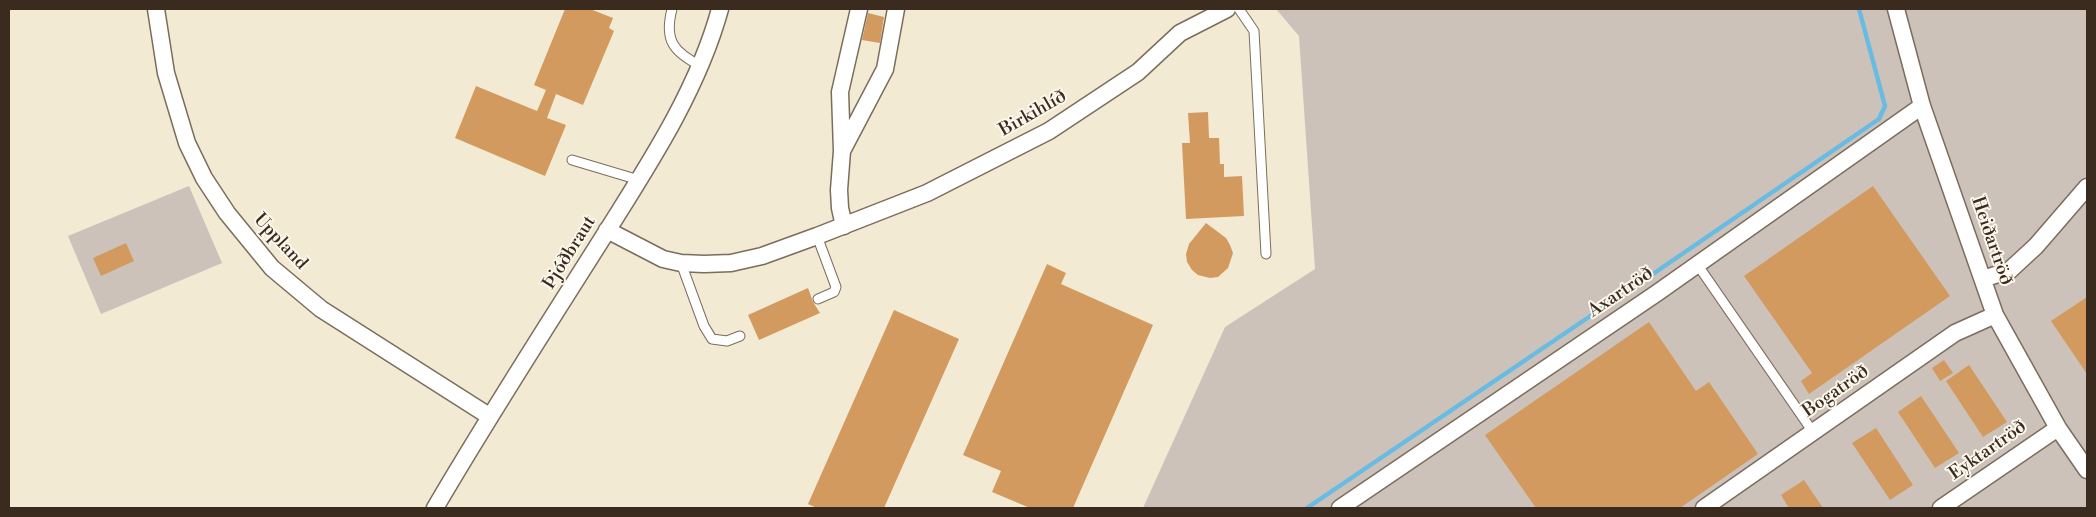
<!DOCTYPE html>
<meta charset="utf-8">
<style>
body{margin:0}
#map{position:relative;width:2096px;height:517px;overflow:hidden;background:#f2ead2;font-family:"Libre Bodoni",serif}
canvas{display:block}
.frame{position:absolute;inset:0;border:10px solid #3b2a1e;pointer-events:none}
</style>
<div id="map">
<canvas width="2096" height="517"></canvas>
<div class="frame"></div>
</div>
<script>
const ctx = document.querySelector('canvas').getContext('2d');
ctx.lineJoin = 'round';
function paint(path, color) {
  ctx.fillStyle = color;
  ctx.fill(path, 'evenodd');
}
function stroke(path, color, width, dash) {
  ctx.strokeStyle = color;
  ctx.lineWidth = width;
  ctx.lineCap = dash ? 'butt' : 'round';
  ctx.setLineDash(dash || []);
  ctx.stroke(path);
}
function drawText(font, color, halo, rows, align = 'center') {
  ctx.font = font + ' "Libre Bodoni",serif';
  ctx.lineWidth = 4;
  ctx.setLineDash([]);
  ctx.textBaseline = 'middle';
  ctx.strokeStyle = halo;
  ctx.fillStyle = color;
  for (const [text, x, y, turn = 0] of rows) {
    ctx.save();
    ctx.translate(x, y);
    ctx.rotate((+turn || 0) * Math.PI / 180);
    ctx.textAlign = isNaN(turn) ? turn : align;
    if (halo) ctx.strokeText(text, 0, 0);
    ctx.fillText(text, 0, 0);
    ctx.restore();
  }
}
paint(new Path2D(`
 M1276 9H2087V508H1143L1225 327 1315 269 1299 36Z
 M189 186 222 263 101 314 68 236Z`), '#cdc2b9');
stroke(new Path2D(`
 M1650 276 1879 119 1885 106 1859 9
 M1307 508 1614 300`), '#68bce4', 4.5);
paint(new Path2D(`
 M565 9H590L613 18 609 28 614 31 583 105 556 94 547 118 566 125 545 176 455 138 476 86 537 111 546 90 534 85Z
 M868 13 884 17 880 43 862 40Z
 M1208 112 1209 138H1219L1220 164H1224V177L1242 176 1244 216 1186 219 1182 143H1190L1188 113Z
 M1873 186 1950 296 1809 394 1801 381 1812 373 1744 276Z
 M1206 223 1226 238 1230 245 1233 253 1228 268 1218 277 1210 278 1198 275 1192 270 1187 262 1186 254 1189 244Z
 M126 243 134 261 101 276 93 258Z
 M1047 264 1066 273 1061 284 1153 325 1073 508H1030L992 492 1001 471 963 455Z
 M808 288 813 302 820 313 759 340 748 315Z
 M2087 297V374L2051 321Z
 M894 310 959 339 884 508H817L808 504Z
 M1649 322 1696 391 1709 382 1758 454 1680 508H1536L1485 435Z
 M1944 360 1953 373 1940 381 1932 368Z
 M1969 365 2007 422 1983 437 1946 381Z
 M1921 396 1959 453 1935 468 1898 412Z
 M1876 428 1913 485 1890 500 1852 443Z
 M1804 480 1823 508H1789L1781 495Z`), '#d39a5f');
const service = new Path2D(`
 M672 9C664 40 673 52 701 66
 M1239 9 1254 31 1266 254
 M572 160 639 180
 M817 236 836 287 834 292 818 299
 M681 263 704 326 712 339 727 341 740 336
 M1697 264 1813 432`);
const minor = new Path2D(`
 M156 9 166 73 187 143 204 178 227 213 272 268 321 309 489 416
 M1896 9 1922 106 1995 315 2058 428 2087 470
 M843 149 885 69 896 9
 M844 226 840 208 839 190 842 151 840 92 859 9
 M607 230 663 259 681 263 704 264 731 263 762 256 817 236 927 193 1049 131 1138 72 1180 33 1227 9
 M1983 279 2010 270 2036 246 2087 187
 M435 508C490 414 549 323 607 231 651 161 698 89 720 9
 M1340 508 1657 293 1922 106
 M1704 508 1955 333 1995 315
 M1941 508 2058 428`);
stroke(service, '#7b6d5d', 11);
stroke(minor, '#7b6d5d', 19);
stroke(service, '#fff', 9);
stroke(minor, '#fff', 16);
drawText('18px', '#3b2a1e', '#fbf7ec', [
 ["Birkihlíð",1033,114,-30],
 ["Heiðartröð",1991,241,71],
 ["Uppland",280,242,47],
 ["Þjóðbraut",570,253,-58],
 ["Axartröð",1621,293,-34],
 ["Bogatröð",1836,392,-35],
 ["Eyktartröð",1988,451,-35]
]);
</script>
